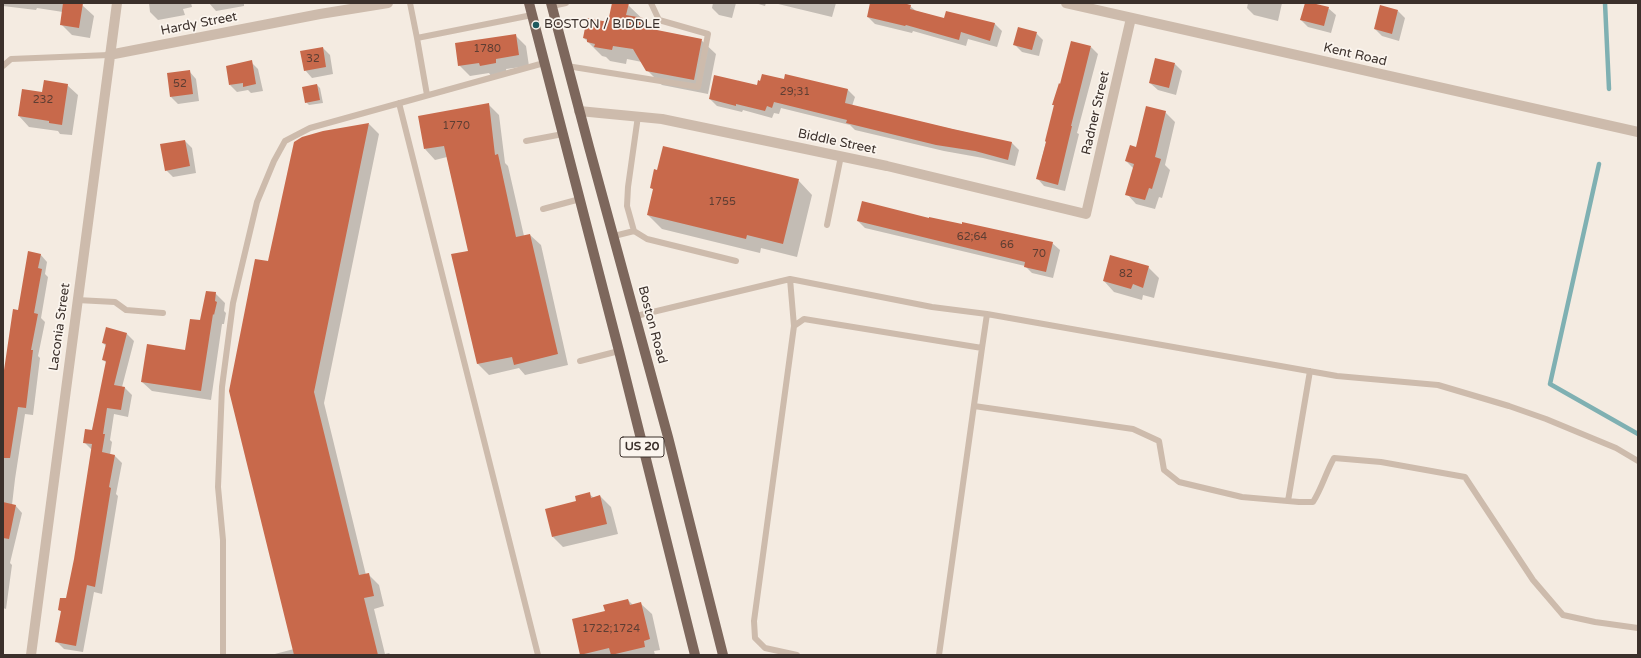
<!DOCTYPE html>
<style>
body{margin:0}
#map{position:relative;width:1641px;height:658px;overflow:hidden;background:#f4ebe1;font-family:"Varela Round",sans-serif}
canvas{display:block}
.frame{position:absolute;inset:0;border:4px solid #3b302b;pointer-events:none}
</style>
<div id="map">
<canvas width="1641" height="658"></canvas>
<div class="frame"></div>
</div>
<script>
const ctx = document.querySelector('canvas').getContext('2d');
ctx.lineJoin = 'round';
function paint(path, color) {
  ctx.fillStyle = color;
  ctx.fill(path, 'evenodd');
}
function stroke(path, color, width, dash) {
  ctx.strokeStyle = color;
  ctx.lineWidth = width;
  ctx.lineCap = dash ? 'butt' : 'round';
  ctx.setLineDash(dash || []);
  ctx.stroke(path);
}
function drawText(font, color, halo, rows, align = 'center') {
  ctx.font = font + ' "Varela Round",sans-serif';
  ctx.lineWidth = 3.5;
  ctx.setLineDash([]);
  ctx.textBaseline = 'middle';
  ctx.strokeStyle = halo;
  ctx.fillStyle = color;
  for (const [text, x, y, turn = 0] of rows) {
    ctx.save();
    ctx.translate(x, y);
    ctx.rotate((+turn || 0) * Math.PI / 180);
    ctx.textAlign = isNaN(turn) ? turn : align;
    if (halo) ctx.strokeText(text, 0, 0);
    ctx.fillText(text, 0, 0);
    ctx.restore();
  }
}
paint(new Path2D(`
 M3 3H82V5L94 16 90 38 72 35 61 24 63 12 37 8 36 10 3 6Z
 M149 3H191L192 7 183 9 185 15 158 20 150 12Z
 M209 3H244V6L216 11Z
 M613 3 628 5 655 31 701 40 716 54 708 94 662 85 647 70 642 62 627 59 626 64 610 61 606 57 602 56 584 38 609 23Z
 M713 3H736L732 18 719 15 712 8Z
 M755 3H766L765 6Z
 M774 3H836L832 17Z
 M871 3H898L910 6 916 11 945 19 995 24 1002 31 997 47 968 39 966 46 913 31 912 33 875 24 868 17Z
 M1248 3H1282L1278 21 1254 15 1247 8Z
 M1306 3 1328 8 1336 15 1331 33 1308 27 1301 20Z
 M1398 11 1405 18 1399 41 1382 36 1375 29Z
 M1036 33 1043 40 1039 56 1022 52 1014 44Z
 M515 35 526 46 529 66 506 69 507 73 491 76 489 73 470 76 459 65Z
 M1091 47 1098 54 1077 133 1079 134 1065 191 1044 186 1037 178 1055 106 1053 105 1061 85Z
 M323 48 330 55 333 74 312 78 305 70Z
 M251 62 258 69 263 91 251 93 248 90 237 92 230 85Z
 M1175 64 1182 71 1176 95 1158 90 1150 83Z
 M189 71 196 79 199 101 178 104 171 97Z
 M785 81 848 90 855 97 852 106 1012 143 1019 150 1015 166 983 158 944 151 855 130 850 125 781 108 779 114 774 113 772 118 743 110 742 112 717 106 710 99 758 86Z
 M67 85 78 95 72 135 60 134 58 131 29 127 19 116 43 93Z
 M317 85 320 88 323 103 309 105 306 102Z
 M488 104 499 115 505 163 508 166 524 236 530 235 541 245 568 365 525 375 519 368 489 375 478 364 453 255 469 251 447 157 435 160 425 149Z
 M1165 112 1175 122 1165 165 1170 170 1162 198 1159 197 1155 209 1136 204 1127 194 1134 169 1126 161Z
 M369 124 379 134 324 403 366 575 368 574 379 585 384 606 374 609 385 654 389 653 391 655H271L294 649 269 262Z
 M185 141 192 148 196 173 173 177 166 170Z
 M798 180 812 195 797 257 761 248 760 253 662 229 648 215 654 190 651 187Z
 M930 219 1052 243 1060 250 1053 278 1032 273 1025 266 865 228 858 221Z
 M40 254 47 262 45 274 48 277 41 318 45 322 38 356 40 358 33 415 25 414 15 479 12 505H15L22 513 10 563 12 565 6 609 3 608V395L19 311Z
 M1148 267 1159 278 1154 298 1143 295 1142 300 1114 292 1104 281Z
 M215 293 225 303 224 311 226 313 224 324H222L211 400 152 391 142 382 186 351Z
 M127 334 134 341 122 387 125 388 132 395 128 417 114 414 110 440 112 442 110 455 115 456 122 463 116 494 118 496 102 594 94 592 83 652 64 649 56 641 62 612 59 610 67 600 75 559 92 450 84 442 92 431 107 363 103 360 107 347 103 343Z
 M589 494 594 498 600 496 611 507 618 534 563 547 553 537 577 502Z
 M628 600 633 605 641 604 652 614 660 650 654 651 655 655H582L606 612Z`), '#0003');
stroke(new Path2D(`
 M1605 3 1609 89
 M1599 164 1550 384 1638 434`), '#7fb0b2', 4.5);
paint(new Path2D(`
 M63 3H83L79 28 60 25Z
 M612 3H629L626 15 643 18 642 27 702 39 694 80 646 71 633 49 613 46 612 50 594 47 595 44 587 42V39L583 38 587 18 608 22Z
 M870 3H903L911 5 910 9 944 18 946 11 995 23 990 41 961 32 959 40 906 25 905 26 867 17Z
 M1305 3H1312L1329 7 1324 26 1300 20Z
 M1380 5 1398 10 1392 34 1374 29Z
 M1018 27 1037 32 1032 50 1013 45Z
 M516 34 519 55 496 59V63L480 66 479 63 458 66 455 43Z
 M1071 41 1091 46 1071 126H1072L1058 185 1036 179 1046 142 1045 141 1054 105H1052L1059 83 1060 84Z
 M323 47 326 67 304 71 300 51Z
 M1155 58 1175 63 1169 88 1149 83Z
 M252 60 256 84 243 87V83L229 85 226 66Z
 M190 70 193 94 170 97 167 73Z
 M762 74 784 79 785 74 848 89 845 103 953 129 1012 142 1008 160 975 151 936 145 846 123 847 120 774 102 772 108 767 106 765 111 736 104V106L709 99 714 75 757 85 758 80 760 81Z
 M44 80 68 84 62 125 49 123V121L18 116 22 89 42 92Z
 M317 84 320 100 305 103 302 87Z
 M489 103 495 155 498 154 516 237 530 234 558 354 514 365 512 357 477 364 451 254 468 251 444 146 424 149 418 116Z
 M1146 106 1166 111 1155 157 1161 159 1152 189 1149 188 1145 200 1125 195 1134 164 1125 161 1130 145 1136 147Z
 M369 123 314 392 359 575 369 573 374 596 364 598 378 655H294L229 391 255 259 268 261 294 142 302 137 323 131Z
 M185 140 190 166 165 171 160 144Z
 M663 146 799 179 783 244 747 235 746 239 647 215 653 189 650 188 654 169 657 170Z
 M862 201 929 218V217L962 224V222L1053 242 1046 272 1024 267 1025 262 857 221Z
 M28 251 41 254 38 268 42 269 34 313 38 314 31 350H33L26 408 18 407 10 458H3V377L13 309 18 310Z
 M1110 255 1149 266 1143 288 1133 284 1131 289 1103 281Z
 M206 291 216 292 215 301 217 302 214 315 213 314 201 391 141 382 147 344 185 350 190 319 200 320Z
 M106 327 127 333 114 385 125 387 121 410 107 408 103 434H105L102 452 115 455 109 487 111 488 95 587 87 585 76 646 55 642 61 611 58 610 60 598H66L74 559 92 444 83 443 85 429 92 430 106 361 102 360 106 344 102 343Z
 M590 492 591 498 600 495 607 524 552 537 545 509 576 501 575 496Z
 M3 502 16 505 9 539 3 538Z
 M628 599 630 605 641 602 650 639 644 641 645 647 611 655 609 648 580 655 572 619 605 611 603 605Z`), '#c8694b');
stroke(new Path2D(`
 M410 3 417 38 532 15
 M552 6 566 3
 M417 38 427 95
 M3 66 11 59 109 55
 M567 66 698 87 708 34 659 20 651 3
 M399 103 538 655
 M526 141 563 134
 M543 209 580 199
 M827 225 841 156
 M634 231 647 239 736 261
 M614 236 634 231 627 206 628 187 638 116
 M790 279 932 307 987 314 982 348
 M77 300 115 302 126 310 163 313
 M987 314 1337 376 1438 385 1509 406 1546 419 1616 448 1638 461
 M636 316 790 279 794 326
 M580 361 619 351
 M974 406 1133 429 1159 441 1164 470 1179 482 1242 497 1299 502H1313C1322 488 1326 472 1334 458L1381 462 1465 477 1533 580 1563 615 1595 622 1638 628
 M1288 501 1310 371
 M223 655V540L218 487 222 387 233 303 257 202 274 161 285 141 310 128 544 63
 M797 655 765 648 755 638 754 621 794 326 804 319 982 348 939 655`), '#cdbbac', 6);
stroke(new Path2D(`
 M109 55 320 14 388 3
 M579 111 662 119 887 166 1086 214 1131 18
 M31 655 117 3`), '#cdbbac', 10);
stroke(new Path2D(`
 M1066 3 1638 132`), '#cdbbac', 10);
stroke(new Path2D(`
 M529 3 619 351 695 655
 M551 3 589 147 668 437 723 655`), '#7d675c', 10);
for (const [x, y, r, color] of [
 [536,25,4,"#1f5a5e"]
]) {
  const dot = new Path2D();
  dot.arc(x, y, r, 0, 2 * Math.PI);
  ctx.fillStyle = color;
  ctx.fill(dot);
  stroke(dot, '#fbf5ee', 1.5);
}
drawText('11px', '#5e3e33', null, [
 ["1780",487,49],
 ["32",313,59],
 ["52",180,84],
 ["29;31",795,92],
 ["232",43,100],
 ["1770",456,126],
 ["1755",722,202],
 ["62;64",972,237],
 ["66",1007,245],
 ["70",1039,254],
 ["82",1126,274],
 ["1722;1724",611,629]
]);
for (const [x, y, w] of [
 [642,447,44]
]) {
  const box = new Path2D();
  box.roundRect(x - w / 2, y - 10, w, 20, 3);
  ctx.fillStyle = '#fbf5ee';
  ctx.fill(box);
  stroke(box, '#3b302b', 1);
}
drawText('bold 12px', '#3b302b', null, [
 ["US 20",642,447]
]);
drawText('13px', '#3b302b', '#fbf5ee', [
 ["Hardy Street",199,24,-11],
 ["Kent Road",1355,55,13],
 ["Radner Street",1096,113,-77],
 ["Biddle Street",837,142,12],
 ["Boston Road",652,325,75],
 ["Laconia Street",60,327,-82]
]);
drawText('13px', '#3b302b', '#fbf5ee', [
 ["BOSTON / BIDDLE",544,25]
], 'left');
</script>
